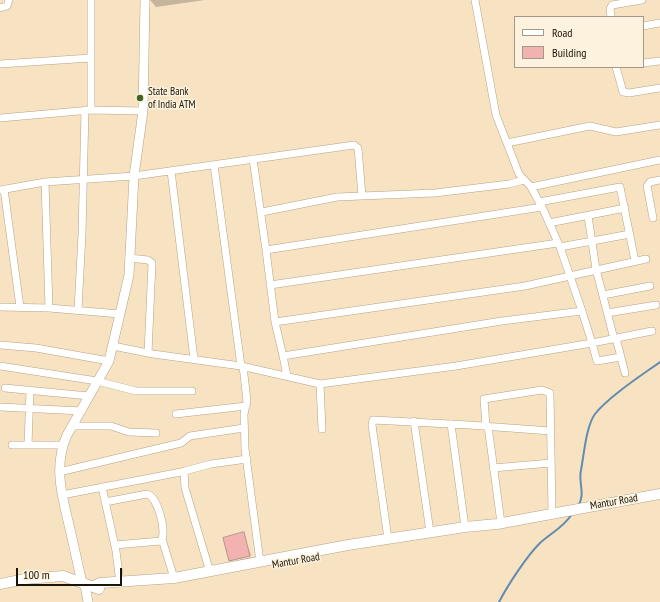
<!DOCTYPE html>
<style>
body{margin:0}
#map{position:relative;width:660px;height:602px;overflow:hidden;background:#f7e3c2;font-family:"PT Sans Narrow",sans-serif}
canvas{display:block}
.legend{position:absolute;left:514px;top:16px;width:130px;height:52px;box-sizing:border-box;background:#fdf2dd;border:1px solid #a39988;margin:0;padding:5px 7px;list-style:none;font-size:12px;color:#1b1408}
.legend li{display:flex;align-items:center;gap:8px;height:20px}
.legend b{width:20px;border:1px solid #a39988}
.scale{position:absolute;left:16px;top:568px;width:106px;height:18px;box-sizing:border-box;border:2px solid #1b1408;border-top:0;padding-left:5px;font-size:12px;line-height:14px;white-space:nowrap;color:#1b1408;-webkit-text-stroke:3px #fdf2dd;paint-order:stroke}
</style>
<div id="map">
<canvas width="660" height="602"></canvas>
<ul class="legend">
<li><b style="height:5px;background:#fff"></b>Road</li>
<li><b style="height:11px;background:#f1b2b0"></b>Building</li>
</ul>
<div class="scale">100 m</div>
</div>
<script>
const ctx = document.querySelector('canvas').getContext('2d');
ctx.lineJoin = 'round';
function paint(path, color) {
  ctx.fillStyle = color;
  ctx.fill(path, 'evenodd');
}
function stroke(path, color, width, dash) {
  ctx.strokeStyle = color;
  ctx.lineWidth = width;
  ctx.lineCap = dash ? 'butt' : 'round';
  ctx.setLineDash(dash || []);
  ctx.stroke(path);
}
function drawText(font, color, halo, rows, align = 'center') {
  ctx.font = font + ' "PT Sans Narrow",sans-serif';
  ctx.lineWidth = 3;
  ctx.setLineDash([]);
  ctx.textBaseline = 'middle';
  ctx.strokeStyle = halo;
  ctx.fillStyle = color;
  for (const [text, x, y, turn = 0] of rows) {
    ctx.save();
    ctx.translate(x, y);
    ctx.rotate((+turn || 0) * Math.PI / 180);
    ctx.textAlign = isNaN(turn) ? turn : align;
    if (halo) ctx.strokeText(text, 0, 0);
    ctx.fillText(text, 0, 0);
    ctx.restore();
  }
}
paint(new Path2D(`
 M150 0H205L156 7Z
 M243 534 251 555 230 560Z
 M251 557 253 562 233 566 231 562Z`), '#0003');
stroke(new Path2D(`
 M578 506C586 494 578 483 581 470 584 455 586 426 595 414 608 397 642 375 660 362
 M499 602C508 585 526 557 540 543 551 533 564 527 572 514`), '#638bb2', 2);
const building = new Path2D(`
 M244 532 250 556 229 561 223 538Z`);
paint(building, '#f1b2b0');
stroke(building, '#b8908f', 1);
const minor = new Path2D(`
 M475 0 496 115 519 174 531 187 542 207 560 247 582 311
 M0 8 7 6 9 0
 M611 17 610 9 612 5 642 0
 M643 26 660 23
 M643 63 660 61
 M0 64 91 58
 M616 67 623 92 629 93 660 88
 M91 110V0
 M0 118 91 110 143 111
 M507 143 590 126 616 132 660 125
 M253 159 266 250
 M214 165 241 366
 M171 171 194 359
 M45 182 49 308
 M531 187 660 160
 M4 189 20 307
 M0 190 45 182 134 176 354 145 358 148 362 196
 M539 202 620 187 635 261
 M262 212 337 197 435 193 509 184 524 180
 M588 216 596 269 614 339
 M653 218 647 186 650 182 660 180
 M549 223 625 208
 M560 247 630 234
 M129 258 148 260 152 263 148 353
 M270 285 558 243
 M603 295 650 286
 M0 307 49 308 120 314
 M78 310 82 234 85 110
 M607 313 656 305
 M275 322 525 286 646 259
 M616 338 625 373
 M0 345 36 348 109 361
 M113 346 153 354 241 366 320 384 322 429
 M283 356 275 322 266 250 542 207
 M621 357 597 361 592 343 652 331
 M0 366 97 381 136 391H192
 M243 366 247 401 244 414 245 449 260 562
 M287 376 283 356 502 321 582 311 592 343 456 366 320 384
 M5 388 89 396
 M0 407 82 411
 M176 414 246 406
 M414 421 430 532
 M451 424 465 527
 M73 426H111L129 432 156 433
 M486 426 484 399 542 390 550 393 552 513
 M488 426 501 523
 M12 445H63
 M28 445 30 390
 M493 468 551 463
 M184 471 185 488 210 572
 M59 472 181 443 190 436 244 428
 M102 487 116 551 120 583
 M62 495 181 472 211 464 247 459
 M105 502 147 494C158 497 167 532 161 541L115 545
 M162 539 174 578
 M388 539 372 425 373 420 469 425 551 431`);
const tertiary = new Path2D(`
 M82 583C78 565 74 547 70 529 62 496 53 466 67 435L109 361 129 275 134 176 143 111 145 0
 M85 585 88 602`);
const secondary = new Path2D(`
 M0 584 25 579 63 576 99 589
 M94 586 100 583 174 578 348 545 465 527 497 524 660 494`);
stroke(minor, '#b6a384', 8);
stroke(tertiary, '#b6a384', 10);
stroke(secondary, '#b6a384', 11);
stroke(minor, '#fff', 7);
stroke(tertiary, '#fff', 9);
stroke(secondary, '#fff', 10);
for (const [x, y, r, color] of [
 [140,98,4,"#40661f"]
]) {
  const dot = new Path2D();
  dot.arc(x, y, r, 0, 2 * Math.PI);
  ctx.fillStyle = color;
  ctx.fill(dot);
  stroke(dot, '#fdf2dd', 1.5);
}
drawText('11px', '#1b1408', '#fdf2dd', [
 ["State Bank",148,92],
 ["of India ATM",148,105]
], 'left');
drawText('11px', '#1b1408', '#fdf2dd', [
 ["Mantur Road",614,502,-10],
 ["Mantur Road",296,561,-10]
]);
</script>
